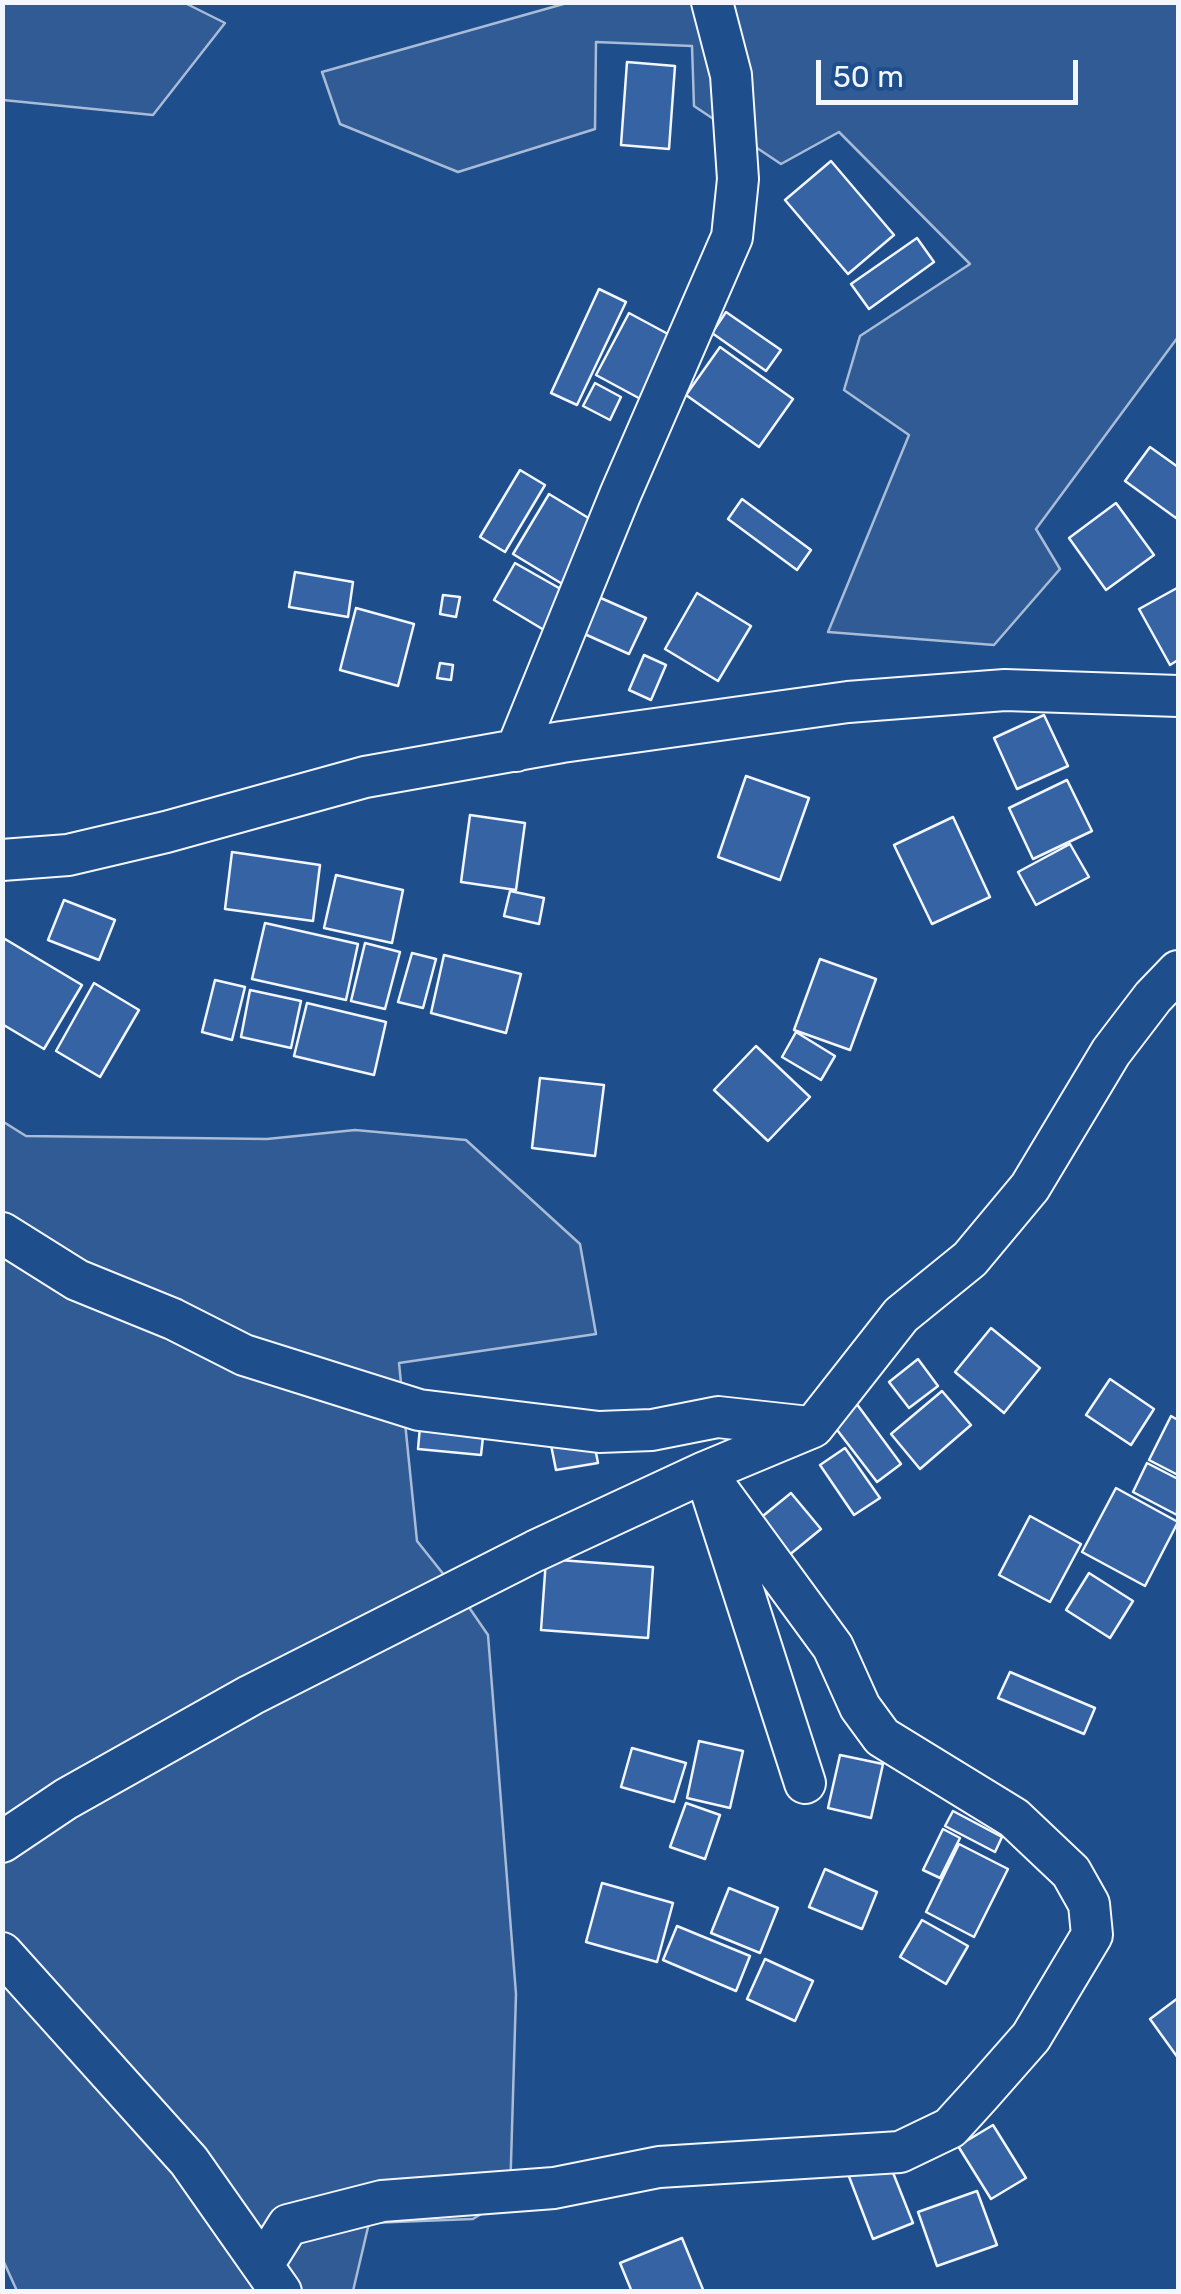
<!DOCTYPE html>
<style>
body{margin:0}
#map{position:relative;width:1181px;height:2294px;overflow:hidden;background:#1f4e8c;font-family:Rubik,sans-serif}
canvas{display:block}
.frame{position:absolute;inset:0;border:5px solid #f2f6ff;pointer-events:none}
.scale{position:absolute;left:816px;top:60px;width:262px;height:45px;box-sizing:border-box;border:5px solid #f2f6ff;border-top:0;padding-left:12px;font-size:30px;line-height:35px;white-space:nowrap;color:#f2f6ff;-webkit-text-stroke:8px #1f4e8c;paint-order:stroke}
</style>
<div id="map">
<canvas width="1181" height="2294"></canvas>
<div class="frame"></div>
<div class="scale">50 m</div>
</div>
<script>
const ctx = document.querySelector('canvas').getContext('2d');
ctx.lineJoin = 'round';
function paint(path, color) {
  ctx.fillStyle = color;
  ctx.fill(path, 'evenodd');
}
function stroke(path, color, width, dash) {
  ctx.strokeStyle = color;
  ctx.lineWidth = width;
  ctx.lineCap = dash ? 'butt' : 'round';
  ctx.setLineDash(dash || []);
  ctx.stroke(path);
}
const built = new Path2D(`
 M2 3H185L225 23 153 115 3 100Z
 M567 3H1178V337L1036 529 1060 569 994 645 828 632 909 435 844 390 860 336 970 264 839 132 781 164 694 106 692 46 596 42 595 129 458 172 340 124 322 72Z
 M2 1121 26 1136 267 1139 355 1130 466 1140 580 1244 596 1334 399 1363 417 1541 464 1600 488 1635 516 1994 510 2196 473 2219 369 2223 353 2291H17L3 2260Z`);
paint(built, '#305b95');
stroke(built, '#a8bbd7', 2.5);
const building = new Path2D(`
 M627 62 675 66 669 149 621 145Z
 M831 161 894 235 848 274 785 200Z
 M917 238 934 262 869 309 851 284Z
 M599 289 626 302 577 405 551 393Z
 M726 312 781 350 766 371 712 333Z
 M629 313 681 341 648 403 596 375Z
 M720 347 793 399 759 447 686 395Z
 M595 383 621 397 610 420 583 406Z
 M1150 447 1178 467V514L1176 518 1125 481Z
 M520 470 545 485 505 552 480 537Z
 M549 494 600 525 564 585 513 554Z
 M742 499 811 550 797 570 728 519Z
 M1116 503 1154 555 1106 590 1069 538Z
 M515 563 566 592 544 630 494 600Z
 M295 572 353 582 348 617 289 607Z
 M1177 588 1178 591V660L1170 665 1139 609Z
 M585 591 646 618 629 654 569 627Z
 M697 593 751 626 718 681 665 649Z
 M443 595 460 597 456 617 440 614Z
 M356 608 414 624 398 686 340 670Z
 M644 655 666 665 651 700 629 690Z
 M440 663 453 665 451 680 437 678Z
 M1044 715 1068 766 1017 789 994 738Z
 M746 776 809 798 780 880 718 857Z
 M1067 780 1092 831 1033 859 1009 808Z
 M470 815 525 823 516 890 461 882Z
 M953 817 990 897 932 924 894 845Z
 M1070 844 1089 877 1036 905 1018 872Z
 M232 852 320 865 313 921 225 909Z
 M336 875 403 890 392 943 324 928Z
 M510 891 544 898 539 924 504 916Z
 M64 900 115 920 99 960 48 940Z
 M265 923 358 944 346 1000 252 979Z
 M5 939 82 985 44 1049 2 1024V944Z
 M365 943 400 952 385 1009 351 1001Z
 M412 953 436 959 423 1008 398 1002Z
 M444 955 521 974 506 1033 431 1013Z
 M820 959 876 979 850 1050 794 1030Z
 M215 980 245 987 232 1040 202 1032Z
 M94 983 139 1010 100 1077 56 1051Z
 M250 990 301 1001 291 1048 241 1037Z
 M307 1003 386 1022 374 1075 294 1056Z
 M796 1032 835 1056 821 1080 782 1057Z
 M756 1046 810 1097 768 1141 714 1090Z
 M540 1078 604 1085 595 1156 532 1148Z
 M991 1328 1040 1368 1004 1413 955 1372Z
 M918 1359 938 1386 909 1408 889 1382Z
 M1110 1379 1154 1409 1131 1445 1086 1415Z
 M942 1391 971 1425 920 1469 891 1434Z
 M856 1403 901 1464 877 1482 831 1422Z
 M422 1404 486 1410 481 1455 418 1449Z
 M1171 1416 1178 1420V1475L1149 1460Z
 M592 1432 598 1463 556 1470 550 1440Z
 M845 1448 880 1498 854 1515 820 1465Z
 M1147 1463 1178 1479 1177 1515 1133 1492Z
 M1116 1488 1178 1522 1145 1586 1082 1552Z
 M791 1493 821 1529 788 1556 758 1520Z
 M1030 1516 1081 1544 1050 1602 999 1575Z
 M546 1559 653 1567 648 1638 541 1630Z
 M1089 1573 1133 1601 1110 1638 1066 1610Z
 M1010 1672 1095 1708 1084 1734 998 1698Z
 M699 1741 743 1751 730 1808 687 1798Z
 M632 1748 686 1763 674 1802 621 1787Z
 M840 1755 883 1764 871 1818 828 1808Z
 M686 1803 720 1815 705 1859 670 1847Z
 M953 1811 1002 1837 995 1852 945 1826Z
 M943 1829 960 1838 940 1878 923 1870Z
 M959 1844 1008 1869 974 1937 926 1912Z
 M825 1869 877 1892 862 1929 809 1907Z
 M602 1883 673 1903 657 1962 586 1942Z
 M729 1888 778 1908 760 1953 711 1933Z
 M922 1920 968 1946 946 1984 900 1957Z
 M677 1926 750 1956 736 1991 663 1960Z
 M765 1959 813 1981 795 2021 747 1999Z
 M1178 1998V2058L1150 2019Z
 M993 2125 1026 2178 991 2199 958 2146Z
 M882 2145 913 2223 873 2239 843 2161Z
 M977 2191 997 2245 937 2266 918 2212Z
 M682 2238 704 2292H632L620 2263Z`);
paint(building, '#3563a3');
stroke(building, '#f2f6ff', 2.5);
const minor = new Path2D(`
 M516 751 620 495 732 237 738 179 731 75 712 2
 M2 860 68 855 166 832 365 777 562 742 848 702 1005 690 1178 696
 M2 1233 77 1280 173 1319 244 1355 419 1410 599 1432 652 1430 718 1417 809 1427
 M2 1842 66 1799 251 1695 535 1551 705 1472 813 1427 901 1315 970 1259 1030 1187 1111 1052 1153 997 1178 971
 M2 1953 189 2161 281 2292
 M263 2265 288 2225 382 2201 554 2188 659 2167 900 2152 950 2128 980 2095 1031 2037 1092 1935 1089 1904 1071 1872 1014 1818 882 1737 860 1707 833 1647 705 1472 805 1783`);
stroke(minor, '#f2f6ff', 44);
stroke(minor, '#1f4e8c', 40);
</script>
